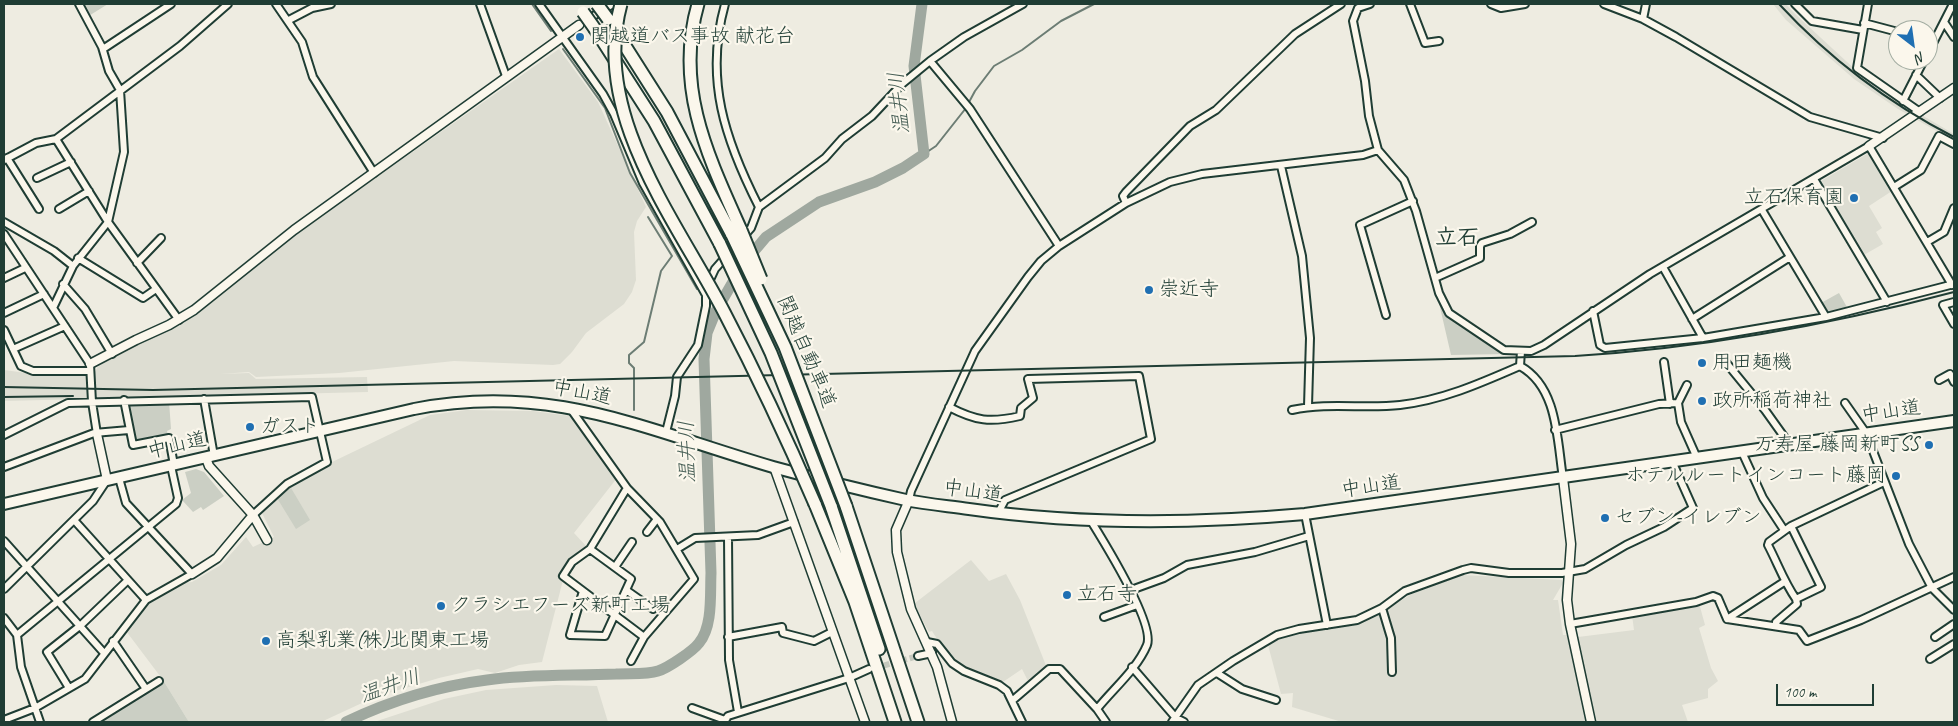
<!DOCTYPE html>
<meta charset="utf-8">
<style>
body{margin:0}
#map{position:relative;width:1958px;height:726px;overflow:hidden;background:#eeece1;font-family:Caveat,sans-serif}
canvas{display:block}
.frame{position:absolute;inset:0;border:5px solid #1f3d34;pointer-events:none}
.north{position:absolute;left:1888px;top:20px;width:50px;height:50px;box-sizing:border-box;background:#fbf7ec;border:1px solid #a3ada2;border-radius:50%;rotate:150deg;font-size:14px;font-weight:700;line-height:20px;text-align:center;color:#1f3d34}
.north::after{content:'';display:block;margin:auto;width:18px;height:22px;background:#1f6fb2;clip-path:polygon(50% 0,100% 100%,50% 72%,0 100%)}
.scale{position:absolute;left:1776px;top:684px;width:98px;height:22px;box-sizing:border-box;border:2px solid #1f3d34;border-top:0;padding-left:6px;font-size:15px;line-height:18px;white-space:nowrap;color:#1f3d34;-webkit-text-stroke:4px #fbf7ec;paint-order:stroke}
</style>
<div id="map">
<canvas width="1958" height="726"></canvas>
<div class="frame"></div>
<div class="north">N</div>
<div class="scale">100 m</div>
</div>
<script>
const ctx = document.querySelector('canvas').getContext('2d');
ctx.lineJoin = 'round';
function paint(path, color) {
  ctx.fillStyle = color;
  ctx.fill(path, 'evenodd');
}
function stroke(path, color, width, dash) {
  ctx.strokeStyle = color;
  ctx.lineWidth = width;
  ctx.lineCap = dash ? 'butt' : 'round';
  ctx.setLineDash(dash || []);
  ctx.stroke(path);
}
function drawText(font, color, halo, rows, align = 'center') {
  ctx.font = font + ' Caveat,"Klee One",sans-serif';
  ctx.lineWidth = 4.5;
  ctx.setLineDash([]);
  ctx.textBaseline = 'middle';
  ctx.strokeStyle = halo;
  ctx.fillStyle = color;
  for (const [text, x, y, turn = 0] of rows) {
    ctx.save();
    ctx.translate(x, y);
    ctx.rotate((+turn || 0) * Math.PI / 180);
    ctx.textAlign = isNaN(turn) ? turn : align;
    if (halo) ctx.strokeText(text, 0, 0);
    ctx.fillText(text, 0, 0);
    ctx.restore();
  }
}
paint(new Path2D(`
 M1773 4H1786L1794 13 1859 73 1920 114 1954 134V141L1898 109 1854 79 1786 20Z
 M559 49 598 102 646 207 637 221 634 232 636 280 632 292 624 304 586 333 572 352 560 364 553 365 454 361 339 373 256 377 249 372 220 374 249 373 256 379 367 377 368 392 4 401V370L42 375 93 376 98 366 138 342 184 322 215 300 290 238Z
 M1867 154 1871 155 1892 191 1869 206 1882 228 1876 232 1883 244 1862 256 1820 184 1821 181Z
 M467 410 533 411 570 416 617 478 574 533 587 547 567 563 559 577 563 580 542 662 519 665 495 673 478 669 439 678 375 697 321 722H189L163 680 126 631 148 603 180 583 192 582 221 565 246 537 253 547 274 537 261 511 288 485 330 463 430 415Z
 M971 560 989 581 1006 574 1020 600 1047 668 1029 683 1022 669 1000 684 954 662 948 656 932 631 929 632 916 609 915 603Z
 M1461 575 1562 580 1563 583 1553 600H1558L1563 635H1567L1586 722H1342L1292 707 1293 693 1281 694 1268 645 1291 634 1362 623 1412 594Z
 M1699 603 1705 625 1699 628 1711 668 1718 681 1708 689V698L1682 705 1688 722H1597L1583 668 1578 637 1634 630 1632 615Z
 M556 685 597 686 608 722H374L444 699 486 690Z`), '#ddddd2');
paint(new Path2D(`
 M81 4H108L87 17Z
 M1839 293 1848 309C1835 311 1828 316 1821 303Z
 M1439 303 1455 321 1506 354 1451 355Z
 M125 401H169L171 429 167 431 168 437 134 444Z
 M196 469 204 472 224 496 203 510 201 507 193 512 182 500 191 493 185 472Z
 M288 487 291 488 310 520 296 529 277 498Z
 M163 680 189 722H97Z`), '#cbcfc4');
stroke(new Path2D(`
 M532 4 551 31
 M563 49 605 108 630 173 697 289
 M968 104 975 91 994 66 1022 50 1061 21 1094 4
 M924 154 936 146 966 108
 M709 313 713 320
 M634 410V368L629 363V355L644 342 661 271 672 256 648 217`), '#6c7d74', 2);
stroke(new Path2D(`
 M346 722C390 701 439 686 487 680 530 674 573 676 616 674 629 673 646 675 658 671 668 668 693 651 699 643 713 626 710 595 711 573L704 359 707 333 716 311 744 263 766 237 819 202 875 182 903 168 924 154 914 66 922 4`), '#9fa89f', 11);
stroke(new Path2D(`
 M875 668 918 656`), '#c5c9be', 6, [6, 3]);
const minor = new Path2D(`
 M276 4 302 42 313 77 374 173
 M480 4 506 76
 M539 4 603 94 614 114 643 183 706 295V306L698 345 677 377 675 396 666 432
 M1410 4 1425 43 1439 41
 M1491 4 1501 8 1525 4
 M1604 4 1643 19 1676 37 1810 117 1883 138
 M1795 4 1812 21 1863 30
 M1868 4 1857 68 1920 112
 M1643 19 1646 4
 M289 20 312 8 331 4
 M587 20 613 4
 M1944 22 1954 37
 M1864 23 1898 32
 M103 49 171 4
 M1928 53 1953 4
 M930 61 970 109 1059 246
 M1916 75 1940 98
 M1903 101 1924 60
 M56 139 108 222 179 320
 M1378 150 1404 180 1416 211 1439 293 1449 313 1504 350 1531 351 1544 345 1650 274 1869 146 1952 285
 M7 158 39 209
 M4 160 36 143 56 139 180 46 228 4
 M1281 166 1302 256 1310 338 1308 406
 M37 178 71 162
 M1814 179 1887 302
 M1894 187 1921 170 1939 136 1954 144
 M1126 203 1123 196 1126 192 1190 126 1216 110 1295 34 1341 4
 M759 207 825 158 842 139 872 116 902 84 930 61 964 37 1023 4
 M59 209 89 191
 M1762 210 1826 317
 M4 222 54 251 73 266
 M4 234 90 364 92 402 97 434
 M1927 242 1944 232 1954 208
 M78 258 143 298 156 289
 M137 263 161 238
 M1663 267 1703 338
 M4 278 25 268
 M1435 278 1480 258V246L1482 243 1510 234 1532 222
 M709 282 715 269 751 228 759 207C725 140 704 79 725 4
 M63 284 85 309 112 354
 M1954 302 1943 305 1954 324
 M53 308 73 266 108 222 124 152 120 90 109 71 102 47 79 4
 M1593 311 1600 345 1605 348 1703 338 1826 317 1954 284
 M4 313 44 294
 M1386 315 1360 225 1413 201
 M1692 319 1790 257
 M4 330 21 366 33 371H90
 M13 349 65 326
 M1724 360 1765 410 1790 445
 M1664 362 1670 404
 M1520 366C1558 387 1557 440 1563 478
 M1520 366 1521 351
 M1939 380 1950 374 1954 382
 M1687 385 1678 403 1681 422 1697 458
 M204 399 214 456
 M124 400 133 445 169 438 174 465
 M1845 403 1866 433 1909 544 1932 588 1954 610
 M949 407C976 421 990 423 1020 416L1021 408 1033 398 1028 379 1139 376 1151 439 1005 500 998 513
 M570 408 627 488 660 522 694 579 644 637 631 661
 M1292 410C1329 402 1364 409 1400 405 1443 400 1481 383 1520 366
 M1555 430 1659 404 1678 403
 M4 435 68 403 312 397 327 462 287 484 253 515
 M1742 452 1763 498 1784 530
 M4 467 94 433 129 430
 M627 488 590 549 572 562 563 576 644 637
 M909 500 911 491 975 351 1028 277 1041 261 1059 246 1126 203 1170 182 1202 174 1363 155 1378 150 1369 116 1365 81 1353 21 1358 8 1370 4
 M1305 514 1327 625
 M74 520 146 600
 M1091 521C1104 542 1155 624 1147 645 1137 669 1113 689 1097 709
 M1791 526 1821 587 1796 599C1784 582 1778 564 1768 545L1769 542 1791 526 1884 482
 M647 532 657 519
 M728 537 729 660 738 712
 M4 541 104 653
 M677 549 695 538 758 535 794 522
 M615 567 632 542
 M4 589 93 501 107 480
 M626 590 653 609
 M1131 590 1164 578 1187 565 1255 552 1309 536
 M583 591 570 635 605 636 631 579 590 549
 M1382 608 1391 638 1392 672
 M1104 617 1137 605
 M4 618 17 635 21 667 40 722
 M1727 619 1784 582
 M1570 624 1696 602 1713 596 1718 598 1727 619 1799 630 1807 641 1861 620 1954 577
 M1777 626 1776 622 1797 604 1796 599
 M17 635 176 504 178 498 171 466
 M728 637 782 627 783 633 814 641 832 632
 M1935 637 1954 624
 M113 641 146 689
 M927 642 937 644 952 663 964 671 999 685 1007 691 1022 722
 M918 656 932 653
 M1930 659 1954 644
 M1132 667 1176 718 1184 722
 M1217 673 1242 689 1276 700
 M69 688 47 652 81 625 128 580
 M1013 700 1049 669H1060L1097 709 1106 722
 M692 708 725 720
 M4 720 35 708 85 679 146 600 192 574 126 503 119 478
 M93 722 159 681
 M724 722 728 716 849 678 869 669
 M1172 722 1198 685 1233 661 1277 635 1299 629 1357 620 1382 608 1405 591 1463 570 1471 568 1509 573H1562L1585 569 1626 545 1664 527 1693 508 1672 461`);
const tertiary = new Path2D(`
 M1869 146 1954 88
 M90 364 136 340 169 325 194 310 294 230 579 25
 M97 434 107 480
 M206 458 209 466 253 515 267 540
 M774 467 865 722
 M1563 478 1571 544 1567 600 1570 624 1591 722
 M909 500 896 530 897 552 911 609 937 667 952 722
 M192 574 217 558 253 515`);
const trunk = new Path2D(`
 M4 504 414 409C551 382 646 430 773 467 817 479 861 490 906 500 926 504 948 506 969 509 1081 525 1192 524 1305 514L1954 421`);
const motorway = new Path2D(`
 M698 4C674 87 708 156 741 230
 M613 27 667 112 732 235
 M595 29 654 121 720 244
 M815 504 855 602 895 722
 M831 506 879 649
 M846 506 918 722`);
stroke(minor, '#1f3d34', 10);
stroke(tertiary, '#1f3d34', 11);
stroke(trunk, '#1f3d34', 14);
stroke(motorway, '#1f3d34', 15);
stroke(minor, '#fbf7ec', 6);
stroke(tertiary, '#fbf7ec', 8);
stroke(trunk, '#fbf7ec', 10);
stroke(motorway, '#fbf7ec', 11);
stroke(new Path2D(`
 M1779 4C1829 58 1888 103 1954 137
 M4 387 153 390 1575 356C1704 348 1829 325 1954 292
 M4 397 73 396`), '#1f3d34', 2);
const motorwayBridge = new Path2D(`
 M597 4 608 19
 M621 4C591 114 676 220 724 312 757 375 787 439 815 504
 M583 12 595 29
 M741 230 761 279
 M732 235 785 347 846 506
 M720 244 771 353 831 506`);
stroke(motorwayBridge, '#1f3d34', 15, []);
stroke(motorwayBridge, '#fbf7ec', 11);
for (const [x, y, r, color] of [
 [580,37,5,"#1f6fb2"],
 [1854,198,5,"#1f6fb2"],
 [1149,290,5,"#1f6fb2"],
 [1702,363,5,"#1f6fb2"],
 [1702,401,5,"#1f6fb2"],
 [250,427,5,"#1f6fb2"],
 [1929,445,5,"#1f6fb2"],
 [1896,476,5,"#1f6fb2"],
 [1605,518,5,"#1f6fb2"],
 [1067,595,5,"#1f6fb2"],
 [441,606,5,"#1f6fb2"],
 [266,641,5,"#1f6fb2"]
]) {
  const dot = new Path2D();
  dot.arc(x, y, r, 0, 2 * Math.PI);
  ctx.fillStyle = color;
  ctx.fill(dot);
  stroke(dot, '#fbf7ec', 2);
}
drawText('20px', '#1f3d34', '#fbf7ec', [
 ["関越道バス事故 献花台",590,37],
 ["立石保育園",1844,198,"right"],
 ["崇近寺",1159,290],
 ["用田麺機",1712,363],
 ["政所稲荷神社",1712,401],
 ["ガスト",260,427],
 ["万寿屋 藤岡新町SS",1919,445,"right"],
 ["ホテルルートインコート藤岡",1886,476,"right"],
 ["セブン-イレブン",1615,518],
 ["立石寺",1077,595],
 ["クラシエフーズ新町工場",451,606],
 ["高梨乳業(株)北関東工場",276,641]
], 'left');
drawText('20px', '#1f3d34', '#fbf7ec', [
 ["関越自動車道",806,352,67],
 ["中山道",582,393,11],
 ["中山道",1891,412,-8],
 ["中山道",177,446,-13],
 ["中山道",1371,487,-8],
 ["中山道",973,492,8]
]);
drawText('italic 21px', '#455d54', '#fbf7ec', [
 ["温井川",900,103,-96],
 ["温井川",688,452,-92],
 ["温井川",390,687,-19]
]);
drawText('bold 22px', '#1f3d34', '#fbf7ec', [
 ["立石",1457,238]
]);
</script>
